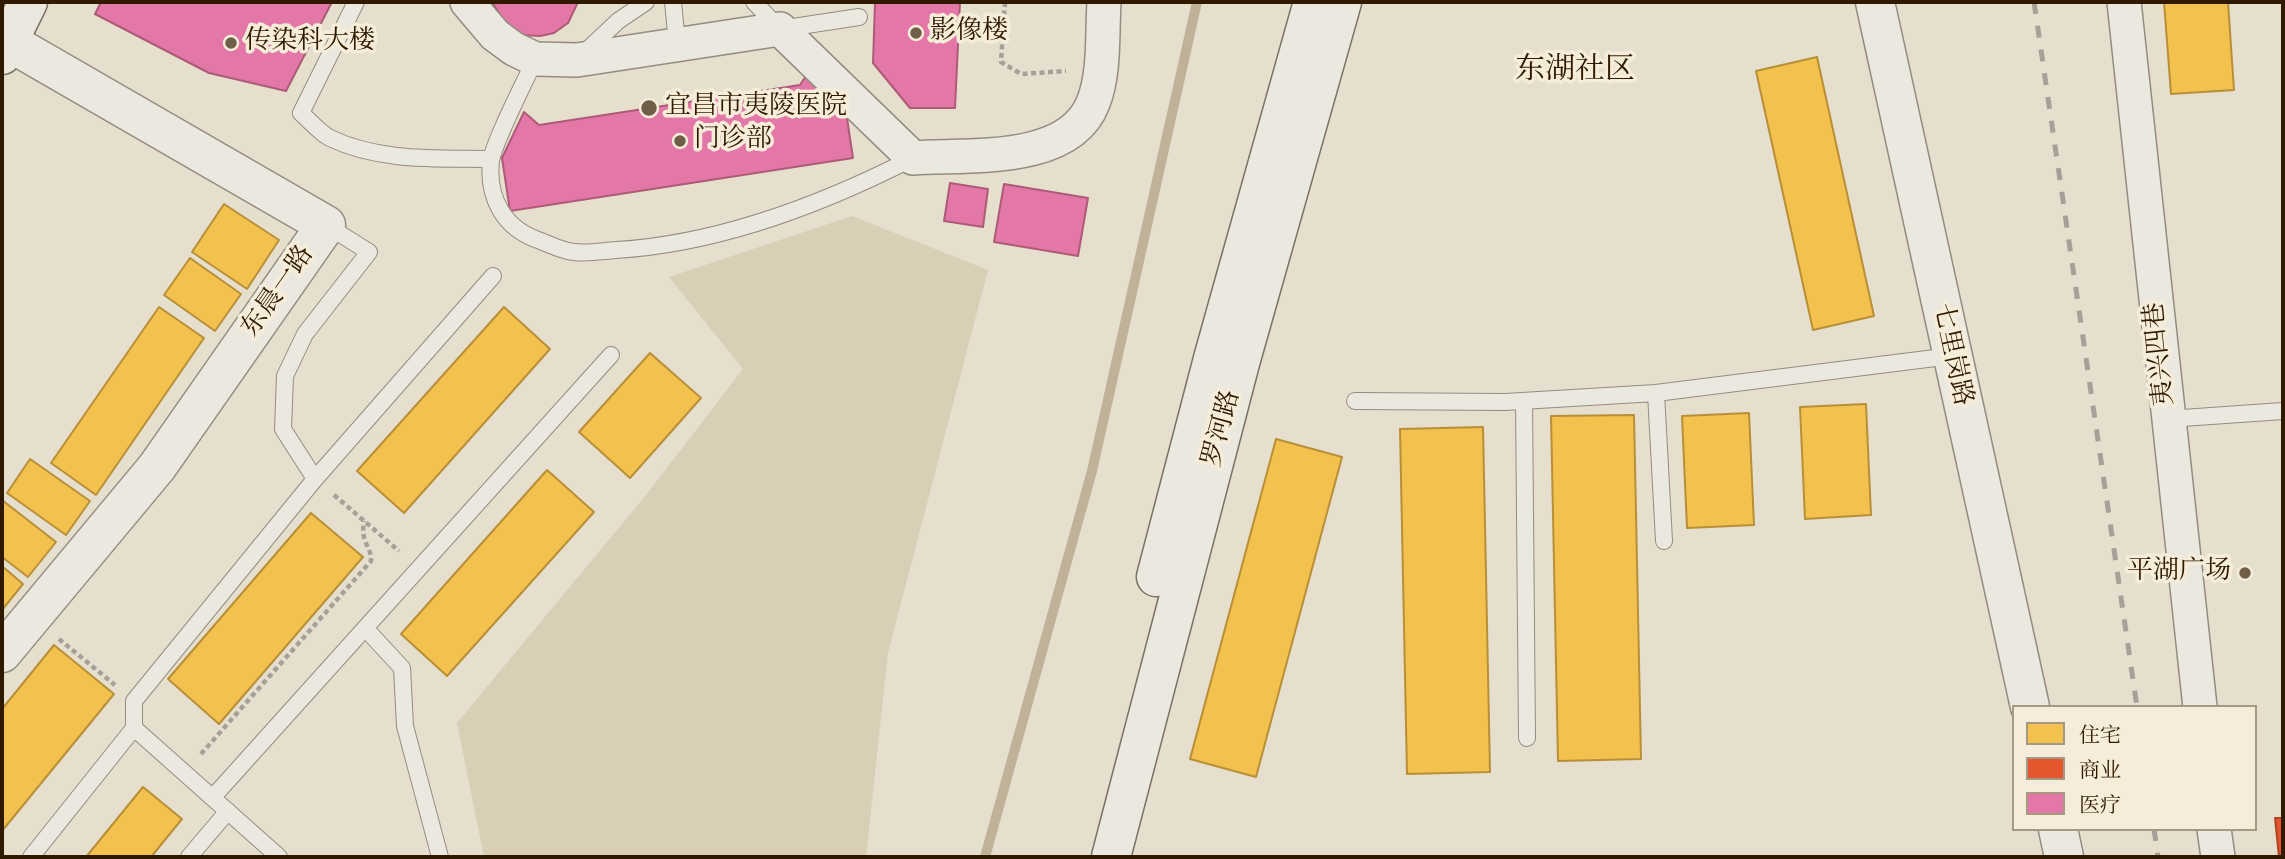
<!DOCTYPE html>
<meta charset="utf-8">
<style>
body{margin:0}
#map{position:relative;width:2285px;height:859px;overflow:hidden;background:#e6dfce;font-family:"IM FELL DW Pica","Noto Serif SC",serif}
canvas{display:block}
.frame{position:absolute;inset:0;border:4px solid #2f1a00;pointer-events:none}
.legend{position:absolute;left:2012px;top:705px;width:245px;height:126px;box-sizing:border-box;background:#f5edd9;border:2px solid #a69982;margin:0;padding:9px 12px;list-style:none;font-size:21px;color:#2f1a00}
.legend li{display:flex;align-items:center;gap:14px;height:35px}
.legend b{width:35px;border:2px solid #a69982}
</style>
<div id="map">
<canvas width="2285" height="859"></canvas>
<div class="frame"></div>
<ul class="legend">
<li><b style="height:19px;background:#f2c14e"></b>住宅</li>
<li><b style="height:19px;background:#e4572e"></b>商业</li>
<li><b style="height:19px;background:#e377a8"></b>医疗</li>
</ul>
</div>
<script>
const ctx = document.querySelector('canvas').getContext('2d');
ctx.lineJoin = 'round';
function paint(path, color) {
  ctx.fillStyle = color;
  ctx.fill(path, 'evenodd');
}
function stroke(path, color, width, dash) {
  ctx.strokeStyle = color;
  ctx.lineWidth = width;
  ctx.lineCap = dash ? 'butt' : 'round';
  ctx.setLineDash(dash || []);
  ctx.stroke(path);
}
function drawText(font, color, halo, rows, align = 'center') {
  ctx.font = font + ' "IM FELL DW Pica","Noto Serif SC",serif';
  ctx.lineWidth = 7;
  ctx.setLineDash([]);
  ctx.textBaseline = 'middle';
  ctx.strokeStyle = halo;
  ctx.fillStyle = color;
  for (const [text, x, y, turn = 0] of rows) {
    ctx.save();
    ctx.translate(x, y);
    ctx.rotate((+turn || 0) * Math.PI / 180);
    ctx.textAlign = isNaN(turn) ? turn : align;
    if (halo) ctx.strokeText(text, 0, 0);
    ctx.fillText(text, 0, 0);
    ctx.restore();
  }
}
paint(new Path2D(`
 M852 216 988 270 888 653 866 857H484L457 723 646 495 743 369 669 277Z`), '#d9ceb6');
const homes = new Path2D(`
 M2164 2H2228L2234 90 2171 94Z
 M1817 57 1874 316 1813 330 1756 71Z
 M224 204 279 240 247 289 192 252Z
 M190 258 241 294 215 331 164 295Z
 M159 307 204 338 96 495 51 463Z
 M504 307 550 349 404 513 357 471Z
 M650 353 701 398 630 478 579 432Z
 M1866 404 1871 515 1805 519 1800 407Z
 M1749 413 1754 525 1687 528 1682 416Z
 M1634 415 1641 759 1558 761 1551 416Z
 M1483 427 1490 772 1407 774 1400 429Z
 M1276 439 1342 457 1256 777 1190 759Z
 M30 459 90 501 66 535 7 493Z
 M547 470 594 512 447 676 401 634Z
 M2 500 56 542 28 577 2 557Z
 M311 513 363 557 219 724 168 679Z
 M2 566 23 584 2 610Z
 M54 645 114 694 2 831V709Z
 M143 787 182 819 151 857H86Z`);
paint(homes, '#f2c14e');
stroke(homes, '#b88f37', 2);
const shops = new Path2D(`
 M2275 818H2283V857H2279Z`);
paint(shops, '#e4572e');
stroke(shops, '#ae4520', 2);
const health = new Path2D(`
 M101 2H332L286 91 209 73 95 14Z
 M492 2H578L568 23 554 33 540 36 520 35 509 29Z
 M875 2H960L955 108H910L873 63Z
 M811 68 845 105 853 158 510 211 502 158 524 112 539 125 800 85Z
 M950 183 988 189 983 227 944 221Z
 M1004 184 1088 198 1078 256 994 242Z`);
paint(health, '#e377a8');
stroke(health, '#ad5b76', 2);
stroke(new Path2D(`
 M985 857 1092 471 1197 2`), '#bfb298', 10);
const service = new Path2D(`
 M356 2 301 113C310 121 320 133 330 138 380 162 437 158 491 159
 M673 2 677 43
 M754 2 780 29 859 17
 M584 53 618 21 646 2
 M535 59C525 82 494 141 491 161 487 198 504 228 538 240 549 244 562 251 574 252 587 254 602 251 616 250 717 244 823 204 913 158
 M1656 393 1664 541
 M1355 401 1505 402 1656 393 1951 356
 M1524 401 1527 738
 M2168 419 2283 411
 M315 479 493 276
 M365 628 402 668 405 726 440 857
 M213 797 611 355
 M31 857 134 728
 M189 857 228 811
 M279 857 134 728V701L315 479 283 429 285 376 305 334 369 252 326 225`);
const minor = new Path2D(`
 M467 2 495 35 514 49 535 59 577 60 780 29 913 158C967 154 1069 165 1093 103 1105 74 1102 33 1104 2
 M2124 2 2200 707
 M2214 829 2218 857`);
const tertiary = new Path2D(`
 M1875 2 2030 707
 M2 38 326 225 157 467 2 653
 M2058 829 2064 857`);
const secondary = new Path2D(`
 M2 55 28 2
 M1156 577 1214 355 1313 2
 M1111 857 1240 363 1342 2`);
stroke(service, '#948c80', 18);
stroke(minor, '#948c80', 36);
stroke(tertiary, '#948c80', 41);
stroke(secondary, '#797265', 41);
stroke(new Path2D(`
 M1005 2 1001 62 1021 74 1066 71
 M334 495 399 551
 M59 639 115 685
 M201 754 371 561C372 547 360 543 364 521`), '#a5a198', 4.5, [5, 3.5]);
stroke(service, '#ebe8df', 16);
stroke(minor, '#ebe8df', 33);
stroke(tertiary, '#ebe8df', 38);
stroke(secondary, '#ebe8df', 38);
stroke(new Path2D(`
 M2034 2 2137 707
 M2154 829 2158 857`), '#a5a198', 5, [12, 12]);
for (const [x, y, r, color] of [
 [916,33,7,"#6f5f48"],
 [231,43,7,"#6f5f48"],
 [649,108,9,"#6f5f48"],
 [680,141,7,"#6f5f48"],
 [2245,573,7,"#6f5f48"]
]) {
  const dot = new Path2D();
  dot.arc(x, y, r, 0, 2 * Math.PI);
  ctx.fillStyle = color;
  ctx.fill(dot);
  stroke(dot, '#f5edd9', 2.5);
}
drawText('26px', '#2f1a00', '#f5edd9', [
 ["影像楼",930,33],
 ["传染科大楼",245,43],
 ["宜昌市夷陵医院",665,108],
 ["门诊部",694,141],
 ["平湖广场",2231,573,"right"]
], 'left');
drawText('26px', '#2f1a00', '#f5edd9', [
 ["东晨一路",279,292,-55],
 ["夷兴四巷",2161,354,-96],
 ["七里岗路",1951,355,78],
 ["罗河路",1223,429,-75]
]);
drawText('30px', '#2f1a00', '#f5edd9', [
 ["东湖社区",1575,72]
]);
</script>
